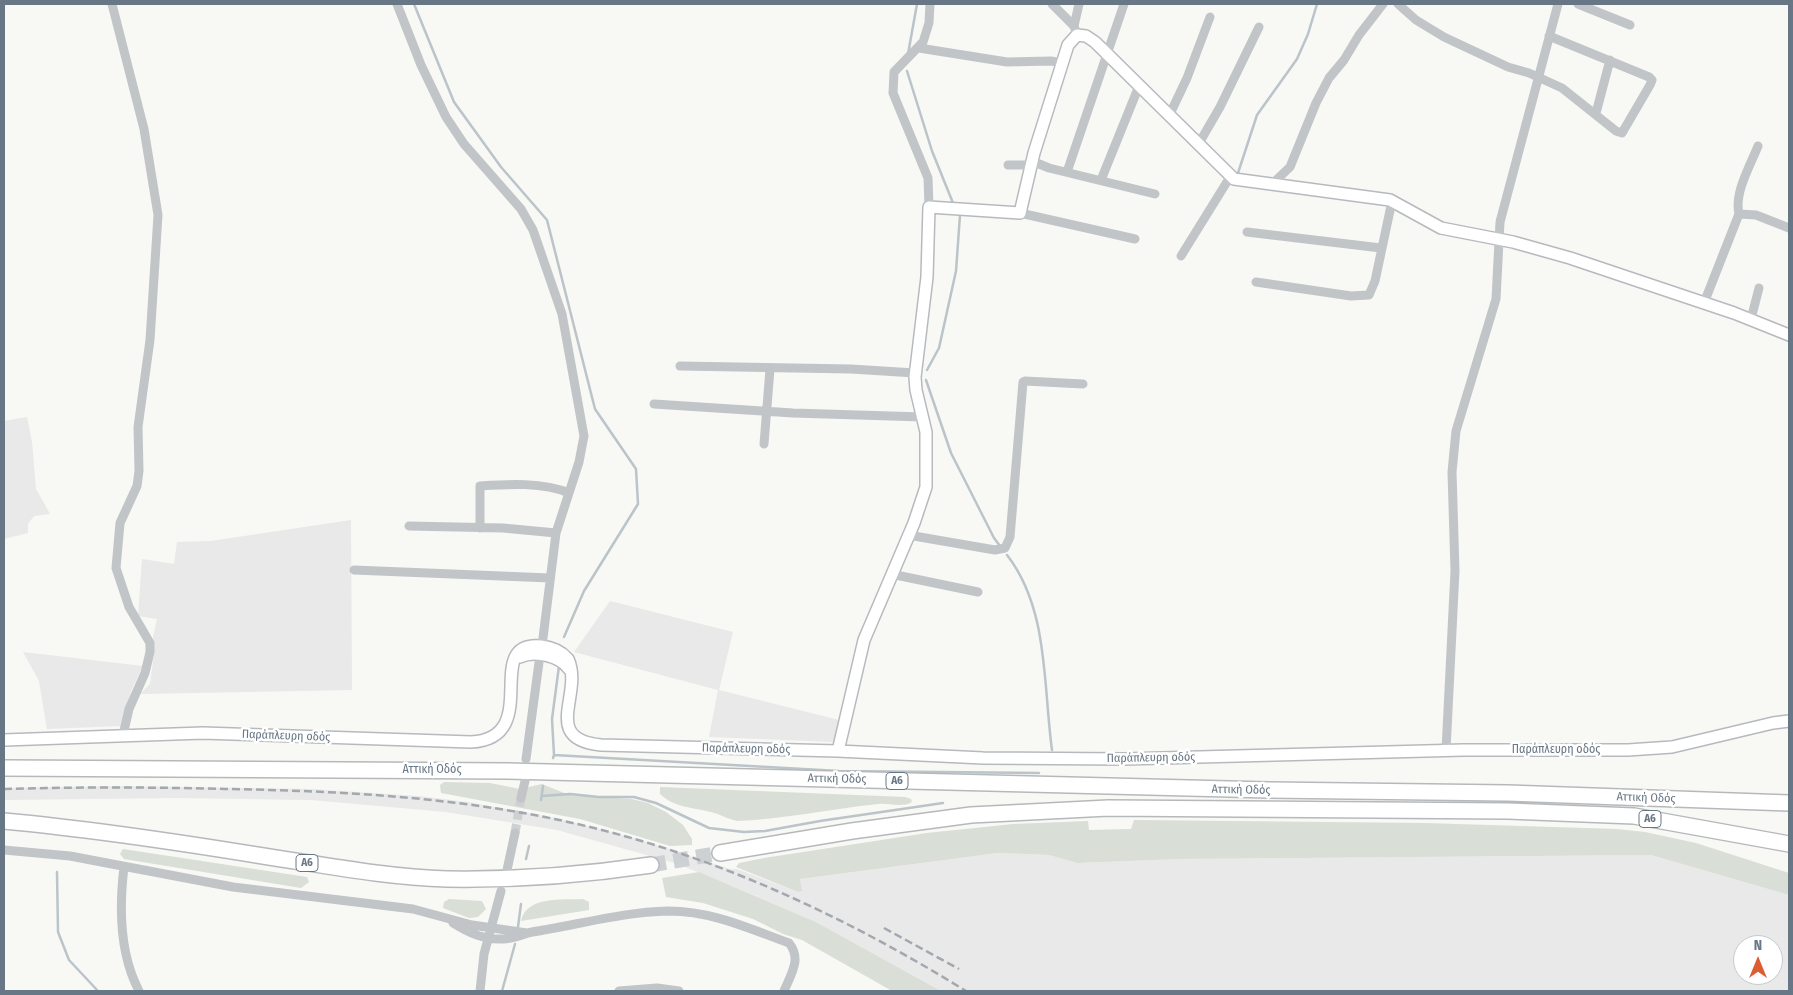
<!DOCTYPE html>
<meta charset="utf-8">
<style>
body{margin:0}
#map{position:relative;width:1793px;height:995px;overflow:hidden;background:#f8f8f5;font-family:"Fira Sans Condensed",sans-serif}
canvas{display:block}
.frame{position:absolute;inset:0;border:5px solid #687785;pointer-events:none}
.north{position:absolute;left:1733px;top:935px;width:50px;height:50px;box-sizing:border-box;background:#fff;border:1px solid #c3c9ce;border-radius:50%;rotate:0deg;font-size:14px;font-weight:700;line-height:20px;text-align:center;color:#687785}
.north::after{content:'';display:block;margin:auto;width:18px;height:22px;background:#db5d31;clip-path:polygon(50% 0,100% 100%,50% 72%,0 100%)}
</style>
<div id="map">
<canvas width="1793" height="995"></canvas>
<div class="frame"></div>
<div class="north">N</div>
</div>
<script>
const ctx = document.querySelector('canvas').getContext('2d');
ctx.lineJoin = 'round';
function paint(path, color) {
  ctx.fillStyle = color;
  ctx.fill(path, 'evenodd');
}
function stroke(path, color, width, dash) {
  ctx.strokeStyle = color;
  ctx.lineWidth = width;
  ctx.lineCap = dash ? 'butt' : 'round';
  ctx.setLineDash(dash || []);
  ctx.stroke(path);
}
function drawText(font, color, halo, rows, align = 'center') {
  ctx.font = font + ' "Fira Sans Condensed",sans-serif';
  ctx.lineWidth = 5;
  ctx.setLineDash([]);
  ctx.textBaseline = 'middle';
  ctx.strokeStyle = halo;
  ctx.fillStyle = color;
  for (const [text, x, y, turn = 0] of rows) {
    ctx.save();
    ctx.translate(x, y);
    ctx.rotate((+turn || 0) * Math.PI / 180);
    ctx.textAlign = isNaN(turn) ? turn : align;
    if (halo) ctx.strokeText(text, 0, 0);
    ctx.fillText(text, 0, 0);
    ctx.restore();
  }
}
paint(new Path2D(`
 M27 417 32 442 36 489 50 514 34 516 28 524V533L4 539V421Z
 M351 520 352 690 140 694 150 684 154 654 153 637 157 619 138 616 142 559 174 564 177 542 211 541Z
 M610 601 733 632 719 690 839 720 834 742 709 737 718 690 574 652Z
 M23 652 143 666 131 691 121 726 47 729 39 681Z
 M118 786 311 789 419 796 468 802 556 818 635 838 730 869H737L798 892 802 891 800 879 998 853 1049 855 1077 863 1179 859 1651 855 1789 895V991H941L816 922 742 890 675 863 557 830 446 812 311 800 177 798 4 800V788ZM1743 945H1773V975H1743Z`), '#e8e9e8');
paint(new Path2D(`
 M444 782 490 783 520 789 542 784 569 795 632 799 648 803 666 812 683 825 692 839V845L670 846 580 819 441 793 440 785Z
 M660 787 905 797 911 799 912 802C903 808 888 803 878 804 831 809 784 819 737 821 727 819 720 814 711 812 691 807 675 808 660 794Z
 M1134 820 1425 823 1617 829 1645 832 1696 843 1789 873V895L1651 855 1179 859 1077 863 1049 855 998 853 800 879 802 891 798 892 736 867 739 863 764 858 927 833 1013 824 1088 821 1089 830 1131 829Z
 M123 849 307 877 309 882 301 888 124 859 120 854Z
 M699 872 816 922 941 991H892L802 940 783 934 753 919 703 903 666 897 662 878Z
 M449 899 482 901 486 909 478 917 469 918 443 908 444 902Z
 M583 899 589 902V910L521 921C526 896 562 900 583 899Z`), '#d9ded6');
stroke(new Path2D(`
 M414 4 454 102 501 167 547 220 595 409 636 469 638 504 584 591 564 637
 M908 54 917 4
 M907 71 932 151 953 203
 M1238 173 1257 115 1297 59 1308 34 1317 4
 M927 370 939 348 956 271 960 215
 M926 380 951 453 994 538 1000 546
 M1007 555C1049 609 1043 685 1052 750
 M554 755 552 719 559 666
 M553 758 554 755 839 771 1039 773
 M542 796 570 794 599 797H634L656 803 709 828 744 832 765 831 820 821 943 803
 M541 800 543 786
 M526 859 529 846
 M57 872 58 932 69 960 98 991
 M518 927 521 904
 M502 991 515 944`), '#bac4c9', 2.5);
stroke(new Path2D(`
 M515 833 521 798`), '#cdd1d3', 9, [9, 4.5]);
stroke(new Path2D(`
 M651 865 720 853`), '#cdd1d3', 15, [15, 8]);
const secondary = new Path2D(`
 M520 657C534 650 560 656 569 669
 M4 740 203 733 471 742C545 738 480 640 541 646 551 647 561 651 568 659 584 694 540 739 601 745L838 751 983 758 1124 759 1463 750H1628L1672 747 1773 723 1789 721
 M838 751 864 640 914 523 926 487V432L916 390 915 377 927 277 929 207 1020 213 1034 153 1068 45 1077 35 1086 36 1095 42 1234 179 1390 200 1441 228 1513 242 1570 258 1734 313 1789 335`);
const highway = new Path2D(`
 M4 768 508 771 1269 790 1508 793 1789 803
 M4 821C91 829 177 842 263 856 324 865 385 877 447 879 515 880 584 875 651 865
 M720 853 852 831 971 815 1108 808 1508 811 1634 816 1789 844`);
stroke(secondary, '#b6babf', 14);
stroke(highway, '#b6b9bc', 18);
stroke(new Path2D(`
 M112 4 144 129 158 215 150 340 138 427 139 471 137 486 120 523 116 568 129 607 150 643V652L145 673 129 709 123 735
 M397 4 421 65 446 117 464 144 521 209 533 230 562 314 584 436 579 462 556 533 542 646
 M1052 4 1074 26 1077 35
 M1398 4 1416 20 1444 37 1508 67 1529 73 1562 88 1616 131 1622 133 1650 85 1652 80 1649 77 1549 36
 M1578 4 1630 25
 M1074 26 1079 4
 M919 48 1007 62 1051 61 1063 63
 M1596 113 1610 60
 M1169 116 1187 78 1210 17
 M1198 145 1220 107 1259 27
 M1032 161 1049 168 1155 194
 M1008 165H1031
 M1067 172 1124 4
 M1101 180 1139 86
 M1271 185 1290 167 1316 103 1329 78 1344 60 1359 35 1383 4
 M929 207 928 178 893 93 894 72 923 42 929 23 930 4
 M1020 213 1135 239
 M1739 214C1734 193 1750 166 1758 146
 M1247 232 1381 248
 M1181 256 1230 177
 M1256 282 1351 296 1369 295 1375 281 1392 201
 M1704 303 1739 214 1756 215 1789 228
 M1751 319 1759 288
 M680 366 851 369 915 373
 M654 404 793 413 923 417
 M764 444 770 369
 M409 526 503 528 556 533
 M480 528V486C508 484 543 482 569 493
 M908 535 995 550 1005 548 1010 537 1023 382 1025 381 1083 384
 M354 570 550 578
 M891 574 978 592
 M1446 750 1455 571 1452 472 1456 431 1496 299 1500 222 1558 4
 M526 759 540 655
 M521 798 525 781
 M4 850 70 856 233 887 413 909 472 925 527 933
 M124 867C119 908 119 953 139 991
 M507 870 515 833
 M453 923C469 933 484 940 503 939 514 939 522 934 532 932 577 925 623 912 668 911 712 911 748 928 789 943 802 959 791 974 784 991
 M480 991 484 954 501 891
 M619 991 657 988 679 991`), '#c1c5c8', 9);
stroke(secondary, '#fff', 11);
stroke(highway, '#fff', 15);
stroke(new Path2D(`
 M4 789C77 787 151 787 225 789 350 791 473 798 594 828 727 861 851 920 966 991
 M884 928 959 969`), '#a2a8ae', 2.5, [8, 4]);
for (const [x, y, w] of [
 [897,781,22],
 [1650,819,22],
 [307,863,22]
]) {
  const box = new Path2D();
  box.roundRect(x - w / 2, y - 8.5, w, 17, 4);
  ctx.fillStyle = '#fff';
  ctx.fill(box);
  stroke(box, '#687785', 1);
}
drawText('bold 11px', '#687785', null, [
 ["Α6",897,781],
 ["Α6",1650,819],
 ["Α6",307,863]
]);
drawText('12px', '#687785', '#fff', [
 ["Παράπλευρη οδός",286,736,2],
 ["Παράπλευρη οδός",746,749,1],
 ["Παράπλευρη οδός",1556,750],
 ["Παράπλευρη οδός",1151,758,-1],
 ["Αττική Οδός",432,770],
 ["Αττική Οδός",837,779,1],
 ["Αττική Οδός",1241,790,1],
 ["Αττική Οδός",1646,798,2]
]);
</script>
